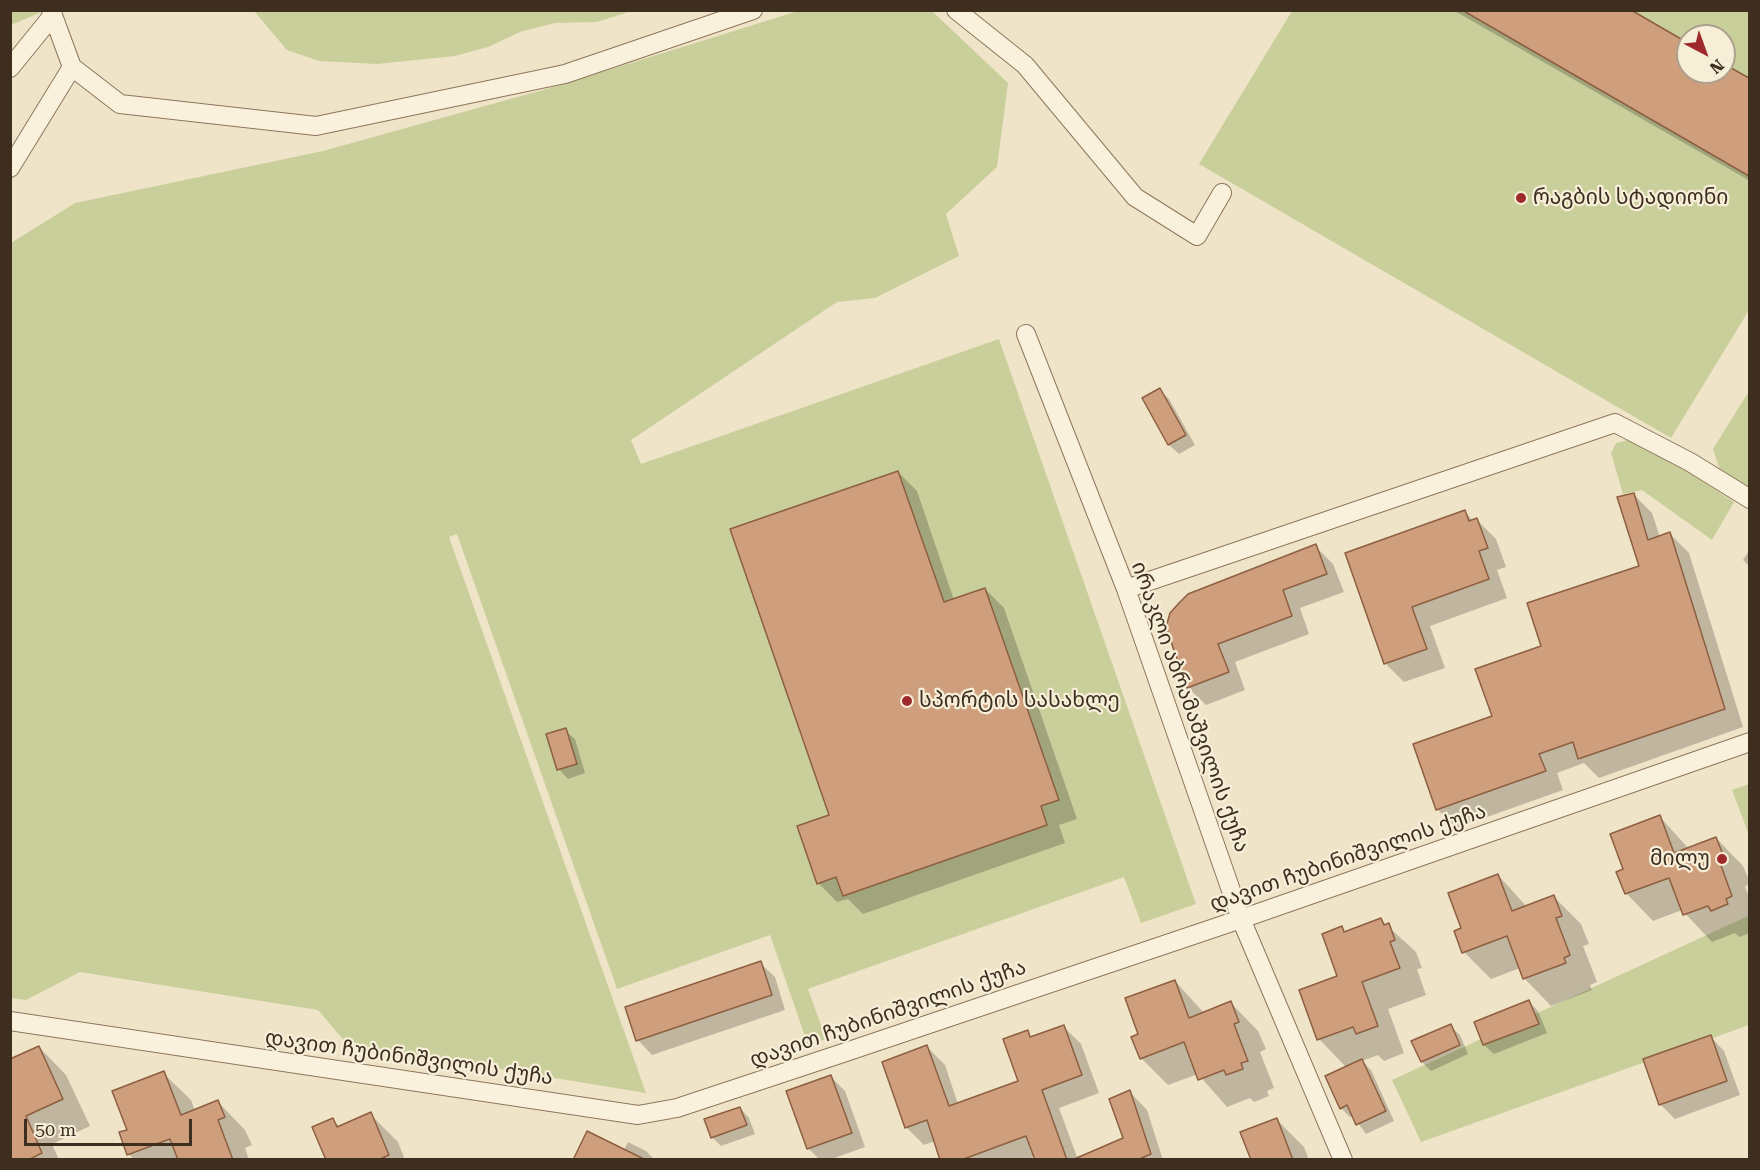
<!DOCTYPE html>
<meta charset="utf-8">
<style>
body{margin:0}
#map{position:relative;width:1760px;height:1170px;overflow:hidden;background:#f0e4c8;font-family:"Roboto Serif",serif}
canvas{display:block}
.frame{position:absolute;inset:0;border:12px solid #3d2e20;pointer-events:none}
.north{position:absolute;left:1676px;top:24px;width:60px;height:60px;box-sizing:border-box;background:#f7eed8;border:2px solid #ada18e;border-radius:50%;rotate:139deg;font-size:16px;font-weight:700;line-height:24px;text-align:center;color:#3d2e20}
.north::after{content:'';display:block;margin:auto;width:21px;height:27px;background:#9e2a2b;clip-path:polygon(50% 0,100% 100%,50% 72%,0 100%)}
.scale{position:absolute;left:24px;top:1119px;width:168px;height:27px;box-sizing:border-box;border:3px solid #3d2e20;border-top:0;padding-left:8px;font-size:18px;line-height:21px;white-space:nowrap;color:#3d2e20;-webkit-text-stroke:4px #f7eed8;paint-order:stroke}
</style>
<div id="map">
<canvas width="1760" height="1170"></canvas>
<div class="frame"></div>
<div class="north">N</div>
<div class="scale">50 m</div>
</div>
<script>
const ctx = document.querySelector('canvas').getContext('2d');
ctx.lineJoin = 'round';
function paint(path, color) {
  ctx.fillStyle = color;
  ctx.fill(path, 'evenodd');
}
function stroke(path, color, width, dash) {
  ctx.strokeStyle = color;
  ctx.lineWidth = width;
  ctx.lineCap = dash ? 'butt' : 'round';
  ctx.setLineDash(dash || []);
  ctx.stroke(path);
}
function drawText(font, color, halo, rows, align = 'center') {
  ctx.font = font + ' "Roboto Serif","Noto Sans Georgian",serif';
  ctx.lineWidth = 4.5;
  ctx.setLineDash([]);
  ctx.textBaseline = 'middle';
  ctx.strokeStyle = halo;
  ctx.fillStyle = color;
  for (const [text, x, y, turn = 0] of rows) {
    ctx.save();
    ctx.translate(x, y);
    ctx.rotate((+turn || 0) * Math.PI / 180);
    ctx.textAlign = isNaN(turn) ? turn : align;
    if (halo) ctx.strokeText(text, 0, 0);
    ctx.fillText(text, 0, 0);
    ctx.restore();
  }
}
paint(new Path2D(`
 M11 11H44L11 25Z
 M254 11H632L597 22 555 23 520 32 488 47 455 56 377 64 319 61 287 50Z
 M798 11H932L1008 83 997 167 946 214 959 256 875 298 837 302 631 440 641 464 999 339 1196 904 1141 923 1124 877 816 986 808 989 826 1039 808 1045 770 935 617 989 457 534 449 537 646 1093 347 1044 318 1010 80 972 26 1000 11 998V243L75 203 323 151 557 86Z
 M1292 11H1749V310L1671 438 1199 164ZM1688 36H1724V72H1688Z
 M1749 391V493L1722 476 1713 449Z
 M1636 438 1734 502 1712 540 1642 490 1623 494 1611 453 1616 443Z
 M1749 784H1750L1749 835 1732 790Z
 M1749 904V1025L1421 1142 1392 1080 1748 916Z`), '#c9cf9b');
paint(new Path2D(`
 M1453 10H1628L1688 45V72H1724V65L1750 80V181Z
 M1160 390 1169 399 1195 445 1179 454 1169 445 1144 398Z
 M898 472 917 491 954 600 985 589 1004 608 1077 819 1059 825 1065 843 863 914 848 899 837 902 818 883Z
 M1633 494 1652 513 1660 537 1670 534 1689 553 1743 727 1599 778 1584 763 1557 773 1563 790 1456 828 1437 809 1494 717 1543 647 1640 567Z
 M1465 512 1473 521 1477 520 1496 539 1506 567 1497 570 1507 598 1430 626 1445 668 1404 682 1385 663 1347 554Z
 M1315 546 1333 564 1344 592 1300 608 1309 634 1235 662 1245 690 1206 705 1188 688 1168 627Z
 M1750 549V567L1743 560Z
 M565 730 575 739 585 773 568 779 559 769Z
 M1660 817 1689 849 1716 838 1743 866 1750 882 1745 887 1750 899V933L1739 937 1735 933 1712 942 1682 910 1653 921 1626 893 1625 870Z
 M1498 875 1527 907 1554 897 1581 924 1589 944 1583 946 1597 982 1590 985 1592 990 1551 1006 1524 978 1520 968 1491 979 1464 952 1463 929Z
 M1381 920 1416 952 1422 968 1417 969 1426 995 1388 1009 1404 1053 1384 1061 1378 1055 1362 1061 1371 1070 1394 1121 1366 1134 1353 1116 1350 1117 1341 1108 1347 1068 1319 1039 1339 977 1342 928 1346 932Z
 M760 963 775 977 785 1010 652 1055 638 1040Z
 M1175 981 1204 1013 1231 1003 1258 1031 1266 1049 1260 1052 1274 1088 1267 1091 1269 1096 1254 1102 1250 1098 1227 1107 1198 1074 1168 1085 1141 1058 1140 1035Z
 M1529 1002 1538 1011 1547 1033 1494 1054 1484 1045 1476 1023Z
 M1450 1026 1460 1035 1468 1054 1431 1071 1422 1062 1413 1042Z
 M1064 1027 1081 1044 1099 1093 1059 1108 1077 1157 1125 1139 1130 1092 1147 1110 1163 1160H1036L1035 1156 1027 1160H941L935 1141 924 1145 906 1127 927 1047 945 1065 958 1104 1020 1081 1027 1032 1033 1038Z
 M1710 1036 1724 1051 1740 1095 1675 1119 1660 1104Z
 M39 1047 66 1075 90 1126 52 1144 59 1160H10Z
 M163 1073 191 1100 195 1111 218 1102 245 1130 252 1145 245 1148 249 1160H134L129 1154V1130Z
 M831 1077 845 1091 865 1147 829 1160H820L808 1148Z
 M740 1108 749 1118 755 1134 721 1146 712 1137Z
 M370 1114 398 1142 405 1160H327L333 1120 340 1127Z
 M1277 1120 1304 1147 1309 1160H1252Z
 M628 1142 646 1151 655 1160H575L624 1150Z`), '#0003');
const building = new Path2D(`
 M1462 10H1631L1688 43V72H1724V64L1749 78V176Z
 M1160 388 1186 435 1168 445 1142 398Z
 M898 471 944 602 985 588 1059 800 1041 806 1047 825 843 896 836 877 817 884 797 826 829 815 730 529Z
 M1634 493 1648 540 1670 532 1725 709 1578 759 1573 742 1539 754 1546 771 1436 810 1413 744 1492 716 1475 669 1541 646 1527 603 1639 566 1617 497Z
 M1465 510 1469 521 1477 518 1488 548 1479 551 1489 579 1412 607 1427 649 1384 664 1345 553Z
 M1316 544 1327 574 1283 590 1292 616 1218 644 1229 672 1187 688 1166 627 1170 613 1179 603 1188 594Z
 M566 728 577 764 557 770 546 734Z
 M1660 815 1674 853 1716 837 1724 857 1719 860 1732 896 1726 899 1728 904 1711 911 1708 906 1683 915 1669 878 1625 894 1616 872 1623 869 1610 834Z
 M1498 874 1512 911 1554 895 1562 916 1556 918 1570 955 1564 958 1566 963 1523 979 1507 936 1462 953 1454 931 1461 928 1448 893Z
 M1381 918 1384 925 1389 923 1395 940 1390 942 1400 968 1362 982 1378 1026 1356 1034 1353 1027 1317 1040 1299 990 1337 976 1322 934 1342 926 1344 932Z
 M761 961 772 995 636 1041 625 1007Z
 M1175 980 1189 1018 1231 1001 1239 1022 1234 1024 1248 1061 1241 1063 1243 1069 1226 1075 1224 1070 1198 1080 1184 1042 1140 1059 1131 1037 1138 1034 1125 998Z
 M1529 1000 1539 1024 1483 1045 1474 1022Z
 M1451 1024 1460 1045 1421 1062 1411 1041Z
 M1064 1025 1082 1075 1042 1090 1067 1160H1035L1026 1136 961 1160H940L927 1120 905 1128 882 1062 927 1045 949 1106 1018 1081 1003 1039 1028 1030 1030 1037Z
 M1711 1035 1727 1081 1659 1105 1643 1059Z
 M39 1046 63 1099 26 1116 42 1153 28 1160H10V1059Z
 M1362 1059 1386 1111 1356 1125 1347 1105 1340 1109 1325 1076Z
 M164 1071 181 1115 218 1100 225 1117 218 1120 233 1160H178L170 1139 127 1155 119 1132 127 1130 112 1091Z
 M831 1075 852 1133 807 1149 786 1091Z
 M1130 1090 1151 1154 1137 1160H1072L1123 1138 1109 1099Z
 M740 1107 747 1125 711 1138 704 1119Z
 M371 1112 389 1155 378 1160H326L312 1127 333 1118 337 1127Z
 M1277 1118 1293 1160H1251L1240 1132Z
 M587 1131 646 1160H573Z`);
paint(building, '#cf9f7d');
stroke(building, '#8d5f41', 1.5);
const minor = new Path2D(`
 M51 10 72 67
 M956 10 1025 65 1135 197 1197 236 1222 193
 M10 68 53 15
 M10 168 72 67 120 104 316 126 565 74 753 10
 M1026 334 1126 589 1241 919 1343 1160
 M1126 589 1615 423 1690 462 1750 499
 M10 1021 638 1115 677 1108 840 1054 1241 919 1750 742`);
stroke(minor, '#8d765c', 20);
stroke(minor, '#faf1dc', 18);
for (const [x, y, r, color] of [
 [1521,198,6,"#9e2a2b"],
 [907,701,6,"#9e2a2b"],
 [1722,859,6,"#9e2a2b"]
]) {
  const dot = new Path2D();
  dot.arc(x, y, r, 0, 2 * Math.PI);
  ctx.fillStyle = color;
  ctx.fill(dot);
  stroke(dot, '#f7eed8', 2);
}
drawText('21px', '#3d2e20', '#f7eed8', [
 ["რაგბის სტადიონი",1533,198],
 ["სპორტის სასახლე",919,701],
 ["მილუ",1710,859,"right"]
], 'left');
drawText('21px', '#3d2e20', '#f7eed8', [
 ["ირაკლი აბრამაშვილის ქუჩა",1190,707,70],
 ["დავით ჩუბინიშვილის ქუჩა",1348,858,-19],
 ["დავით ჩუბინიშვილის ქუჩა",888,1014,-19],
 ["დავით ჩუბინიშვილის ქუჩა",409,1058,8]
]);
</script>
